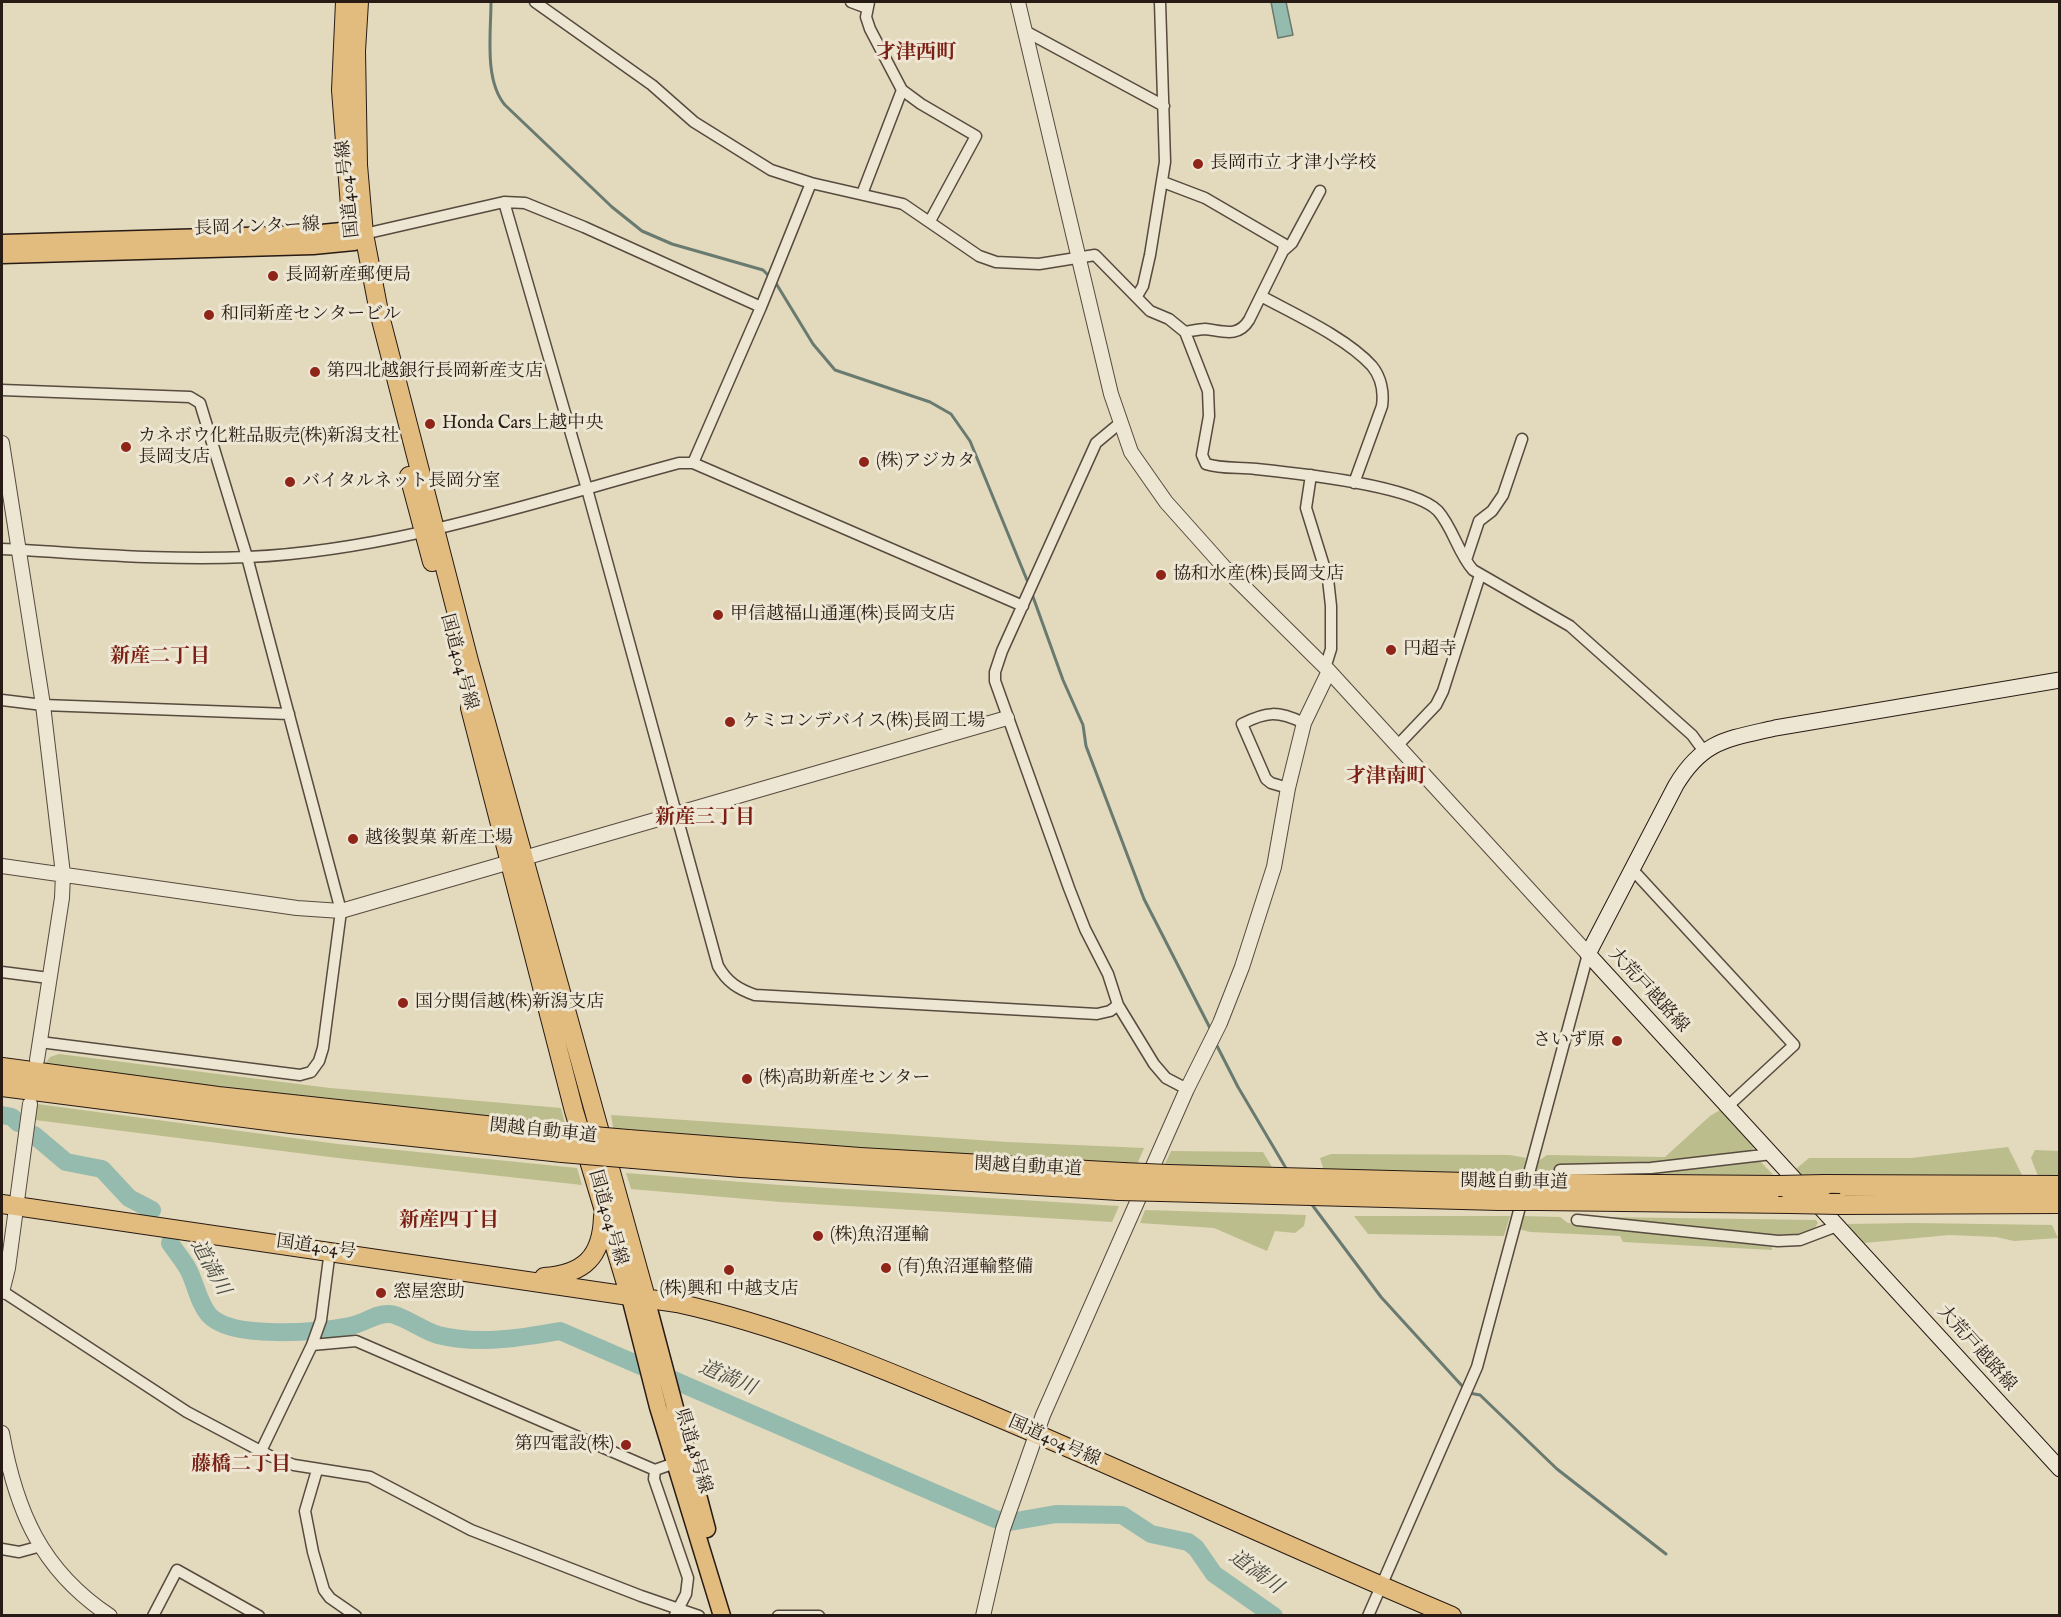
<!DOCTYPE html>
<meta charset="utf-8">
<style>
body{margin:0}
#map{position:relative;width:2061px;height:1617px;overflow:hidden;background:#e3d9bc;font-family:"IM FELL English",serif}
canvas{display:block}
.frame{position:absolute;inset:0;border:3px solid #281a14;pointer-events:none}
</style>
<div id="map">
<canvas width="2061" height="1617"></canvas>
<div class="frame"></div>
</div>
<script>
const ctx = document.querySelector('canvas').getContext('2d');
ctx.lineJoin = 'round';
function paint(path, color) {
  ctx.fillStyle = color;
  ctx.fill(path, 'evenodd');
}
function stroke(path, color, width, dash) {
  ctx.strokeStyle = color;
  ctx.lineWidth = width;
  ctx.lineCap = dash ? 'butt' : 'round';
  ctx.setLineDash(dash || []);
  ctx.stroke(path);
}
function drawText(font, color, halo, rows, align = 'center') {
  ctx.font = font + ' "IM FELL English","Noto Serif JP",serif';
  ctx.lineWidth = 6;
  ctx.setLineDash([]);
  ctx.textBaseline = 'middle';
  ctx.strokeStyle = halo;
  ctx.fillStyle = color;
  for (const [text, x, y, turn = 0] of rows) {
    ctx.save();
    ctx.translate(x, y);
    ctx.rotate((+turn || 0) * Math.PI / 180);
    ctx.textAlign = isNaN(turn) ? turn : align;
    if (halo) ctx.strokeText(text, 0, 0);
    ctx.fillText(text, 0, 0);
    ctx.restore();
  }
}
paint(new Path2D(`
 M59 1054 330 1088 561 1108 566 1127 330 1102 44 1065 50 1057Z
 M37 1104 338 1144 577 1168 582 1185 338 1158 35 1120Z
 M1720 1110 1756 1147 1748 1152 1560 1176 1534 1175 1537 1162 1547 1155 1665 1157 1710 1116Z
 M611 1115 1008 1142 1144 1148 1136 1167 614 1132Z
 M2008 1147 2025 1181 1806 1180 1796 1169 1809 1158H1911Z
 M2035 1150 2059 1151V1176H2038L2031 1158Z
 M1171 1151 1263 1152 1275 1172 1163 1168Z
 M1331 1154 1510 1155 1526 1158 1523 1172 1325 1174 1320 1158Z
 M1760 1161 1777 1179 1602 1178Z
 M626 1173 780 1185 1119 1206 1112 1222 781 1202 631 1189Z
 M1145 1210 1306 1215 1304 1226 1295 1233 1275 1231 1267 1251 1214 1228 1140 1223Z
 M1354 1216H1510L1504 1236 1368 1234Z
 M1522 1216 1560 1217 1568 1223 1772 1247V1250L1623 1242 1620 1236 1530 1232 1519 1229Z
 M1603 1217 1816 1220 1818 1223 1811 1233 1794 1238Z
 M1913 1223 2052 1225 2058 1238 2014 1241 1996 1237 1949 1235 1864 1243 1847 1224Z`), '#bbbd8c');
const water = new Path2D(`
 M1271 2H1286L1293 35 1278 38Z`);
paint(water, '#95baae');
stroke(water, '#697a70', 1.5);
stroke(new Path2D(`
 M491 2C491 33 484 80 505 105L612 207 642 231 672 244 763 270 769 276
 M774 280 813 344 835 370 930 402 951 414 970 441 1029 585
 M1032 594 1063 680 1083 725 1086 746 1144 899 1211 1030
 M1215 1042 1238 1087 1287 1170
 M1310 1202 1381 1297 1464 1388
 M1469 1393 1480 1395 1557 1469 1666 1554`), '#697a70', 3);
stroke(new Path2D(`
 M2 1115 12 1117 18 1123
 M34 1135 66 1162 102 1169 129 1198 152 1210
 M170 1243C176 1252 183 1260 188 1269 196 1284 198 1302 209 1315 231 1340 319 1332 350 1326 363 1324 376 1313 389 1314 400 1314 424 1331 438 1335 478 1345 521 1338 560 1331L995 1519 1010 1522 1056 1514 1122 1515 1151 1534 1188 1542 1196 1548 1214 1574 1274 1616`), '#95baae', 18);
const minor = new Path2D(`
 M535 2 652 85 694 122 771 170 811 183 903 204 979 256 996 262 1039 264 1095 255 1150 311 1169 319 1185 332 1208 391 1209 416 1202 455 1206 464C1221 469 1240 467 1256 469 1294 473 1413 485 1438 511 1453 528 1458 553 1473 570L1570 626 1692 735 1703 750
 M851 2 867 8
 M869 2 866 17 870 29 902 90 921 104 976 136 930 221
 M1025 31 1164 106
 M1163 182 1205 198 1284 244 1283 251 1249 320C1238 338 1223 331 1205 329 1199 329 1192 331 1185 332
 M862 194 902 90
 M504 202 525 203 584 227 761 307 811 183
 M364 234 504 202 587 489 718 966C727 982 738 989 755 995L1097 1014 1110 1011 1118 1005
 M1283 251 1292 243 1320 191
 M1137 296 1143 286 1150 255 1165 162 1160 2
 M1261 296C1294 314 1347 338 1372 366 1381 377 1384 392 1382 406L1354 483
 M2 390 190 397 200 403 247 557 341 911 323 1048 319 1061 311 1072 300 1075 40 1042
 M1120 423 1096 443 1002 651 995 672V681L1069 888 1085 929 1108 974 1118 1005 1154 1064 1166 1078 1187 1089
 M693 463 761 307
 M1311 475 1306 508 1328 579 1331 606V649L1325 668
 M2 549C83 553 166 561 248 557 396 550 537 501 679 463H693L1023 606
 M1466 560 1479 521 1492 511 1503 495 1522 439
 M2 700 43 705 289 714
 M1397 746 1436 705 1443 691 1480 575
 M1288 788 1271 783 1266 779 1242 724C1267 711 1278 711 1304 723
 M1631 868 1794 1045 1728 1106
 M2 972 49 978
 M1560 1170 1651 1168 1772 1154
 M1577 1220 1778 1241 1800 1240 1837 1226
 M2 1291 187 1412 270 1456 294 1465 370 1477 471 1530 641 1596 699 1616
 M312 1345 356 1341 655 1470
 M261 1451 312 1345 321 1320 330 1250
 M317 1470 305 1511 313 1552 324 1590 330 1598 356 1616
 M2 1549 19 1552 41 1546
 M675 1615 686 1594 688 1578 654 1479 655 1470 675 1463
 M153 1616 177 1570 259 1616
 M778 1616H819
 M1368 1616 1477 1367 1588 954`);
const tertiary = new Path2D(`
 M1018 2 1111 394 1131 452 1166 502 1224 567 1329 671 1588 954
 M2 443 43 705 63 874 62 898 37 1060
 M2 866 297 908 341 911 1007 718
 M2 1292 8 1268 30 1104
 M2 1433C16 1511 41 1570 110 1616
 M983 1616 1003 1529 1043 1415 1187 1089 1220 1023 1242 967 1274 867 1288 788 1304 723 1329 671`);
const secondary = new Path2D(`
 M2060 680 1775 728C1728 739 1703 740 1676 785L1588 954 2060 1469`);
const primary = new Path2D(`
 M2 243 311 234 352 230 364 234
 M2 255 313 246 354 242 364 234
 M630 1297 658 1407 722 1616
 M646 1298 707 1529`);
const trunk = new Path2D(`
 M345 2 341 90 350 206
 M359 2 356 51 358 165 364 234 379 312 469 661 646 1298
 M409 476 432 562
 M470 708 574 1111 630 1297
 M2 1204 677 1303C786 1327 883 1369 985 1412 1142 1478 1295 1550 1452 1616
 M544 1277C584 1274 602 1257 603 1216`);
const motorway = new Path2D(`
 M2 1068 218 1097 559 1134
 M2 1086 291 1123 562 1152
 M628 1140 860 1158 1123 1173
 M633 1158 741 1167 1119 1190
 M1168 1175 1504 1184
 M1542 1184 1778 1186
 M1824 1185 2060 1186
 M1161 1191 1499 1200
 M1539 1200 1790 1203
 M1840 1204 2060 1203`);
stroke(minor, '#574a3e', 13);
stroke(tertiary, '#574a3e', 16);
stroke(secondary, '#281a14', 17);
stroke(primary, '#281a14', 19);
stroke(trunk, '#281a14', 20);
stroke(motorway, '#281a14', 22);
stroke(minor, '#ede6d3', 10);
stroke(tertiary, '#ede6d3', 14);
stroke(secondary, '#ede6d3', 15);
stroke(primary, '#e2bc7e', 16);
stroke(trunk, '#e2bc7e', 18);
stroke(motorway, '#e2bc7e', 20);
const motorwayBridge = new Path2D(`
 M559 1134 628 1140
 M562 1152 633 1158
 M1123 1173 1168 1175
 M1504 1184H1542
 M1778 1186 1824 1185
 M1119 1190 1161 1191
 M1499 1200H1539
 M1790 1203 1840 1204`);
stroke(motorwayBridge, '#281a14', 22, []);
stroke(motorwayBridge, '#e2bc7e', 20);
for (const [x, y, r, color] of [
 [1198,164,6,"#8f2418"],
 [273,276,6,"#8f2418"],
 [209,315,6,"#8f2418"],
 [315,372,6,"#8f2418"],
 [430,424,6,"#8f2418"],
 [126,447,6,"#8f2418"],
 [864,462,6,"#8f2418"],
 [290,482,6,"#8f2418"],
 [1161,575,6,"#8f2418"],
 [718,615,6,"#8f2418"],
 [1391,650,6,"#8f2418"],
 [730,722,6,"#8f2418"],
 [353,839,6,"#8f2418"],
 [403,1003,6,"#8f2418"],
 [1617,1041,6,"#8f2418"],
 [747,1079,6,"#8f2418"],
 [818,1236,6,"#8f2418"],
 [886,1268,6,"#8f2418"],
 [729,1270,6,"#8f2418"],
 [381,1293,6,"#8f2418"],
 [626,1445,6,"#8f2418"]
]) {
  const dot = new Path2D();
  dot.arc(x, y, r, 0, 2 * Math.PI);
  ctx.fillStyle = color;
  ctx.fill(dot);
  stroke(dot, '#ede6d3', 2);
}
drawText('18px', '#281a14', '#ede6d3', [
 ["長岡市立 才津小学校",1210,164],
 ["長岡新産郵便局",285,276],
 ["和同新産センタービル",221,315],
 ["第四北越銀行長岡新産支店",327,372],
 ["Honda Cars上越中央",442,424],
 ["カネボウ化粧品販売(株)新潟支社",138,437],
 ["長岡支店",138,458],
 ["(株)アジカタ",876,462],
 ["バイタルネット長岡分室",302,482],
 ["協和水産(株)長岡支店",1173,575],
 ["甲信越福山通運(株)長岡支店",730,615],
 ["円超寺",1403,650],
 ["ケミコンデバイス(株)長岡工場",742,722],
 ["越後製菓 新産工場",365,839],
 ["国分関信越(株)新潟支店",415,1003],
 ["さいず原",1605,1041,"right"],
 ["(株)高助新産センター",759,1079],
 ["(株)魚沼運輸",830,1236],
 ["(有)魚沼運輸整備",898,1268],
 ["(株)興和 中越支店",729,1290,"center"],
 ["窓屋窓助",393,1293],
 ["第四電設(株)",614,1445,"right"]
], 'left');
drawText('18px', '#281a14', '#ede6d3', [
 ["国道404号線",349,189,-96],
 ["長岡インター線",257,228,-2],
 ["国道404号線",458,662,75],
 ["大荒戸越路線",1648,991,47],
 ["関越自動車道",543,1132,6],
 ["関越自動車道",1028,1168,3],
 ["関越自動車道",1514,1183,1],
 ["国道404号線",607,1218,74],
 ["国道404号",316,1248,8],
 ["大荒戸越路線",1976,1349,48],
 ["国道404号線",1054,1442,24],
 ["県道48号線",692,1451,73]
]);
drawText('bold 20px', '#7a1f14', '#ede6d3', [
 ["才津西町",916,54],
 ["新産二丁目",160,658],
 ["才津南町",1386,778],
 ["新産三丁目",705,819],
 ["新産四丁目",449,1222],
 ["藤橋二丁目",241,1466]
]);
drawText('italic 20px', '#494a42', '#ede6d3', [
 ["道満川",209,1268,61],
 ["道満川",727,1379,23],
 ["道満川",1255,1573,36]
]);
</script>
